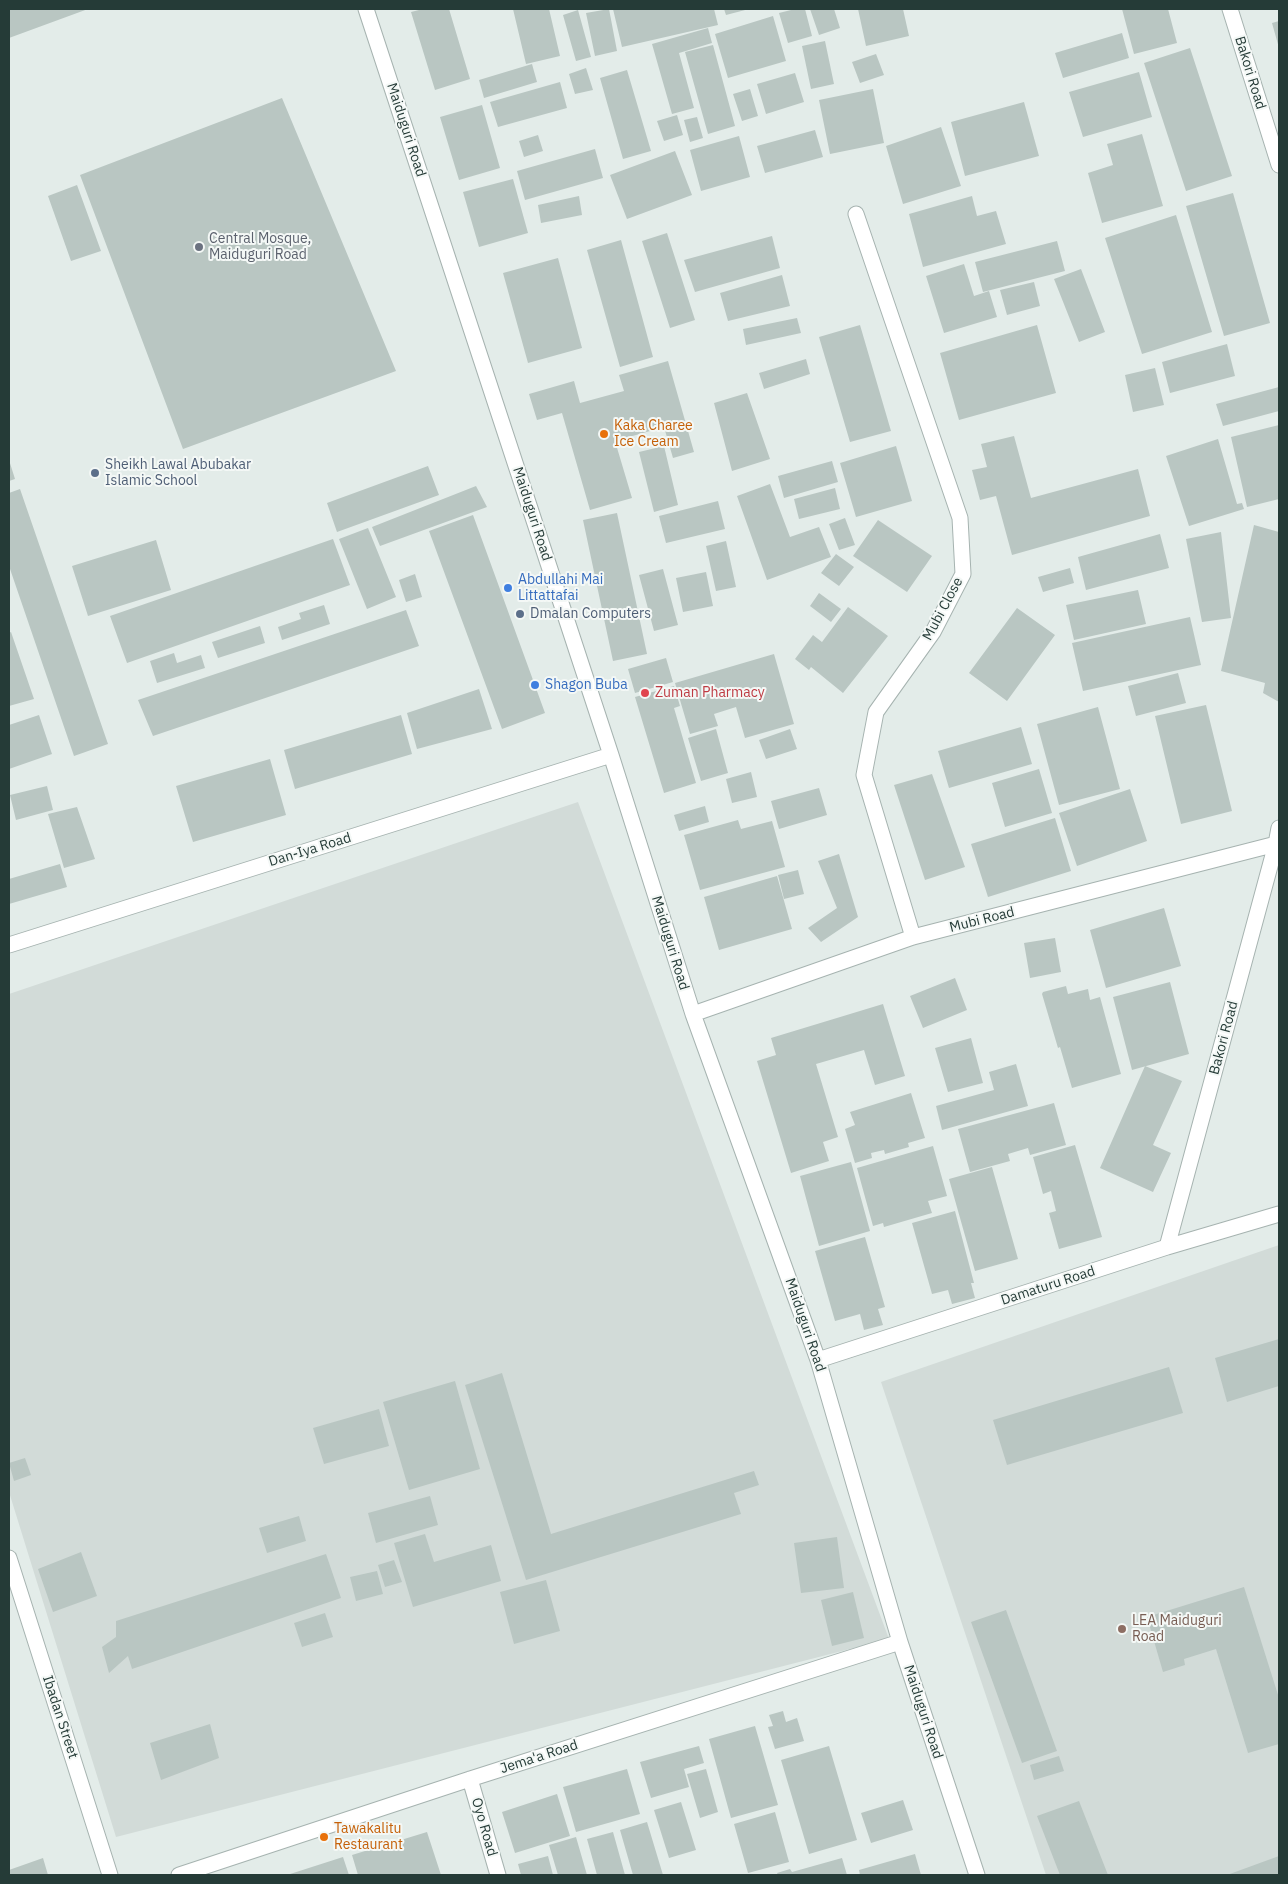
<!DOCTYPE html>
<style>
body{margin:0}
#map{position:relative;width:1288px;height:1884px;overflow:hidden;background:#e3ece9;font-family:"IBM Plex Sans",sans-serif}
canvas{display:block}
.frame{position:absolute;inset:0;border:10px solid #253b37;pointer-events:none}
</style>
<div id="map">
<canvas width="1288" height="1884"></canvas>
<div class="frame"></div>
</div>
<script>
const ctx = document.querySelector('canvas').getContext('2d');
ctx.lineJoin = 'round';
function paint(path, color) {
  ctx.fillStyle = color;
  ctx.fill(path, 'evenodd');
}
function stroke(path, color, width, dash) {
  ctx.strokeStyle = color;
  ctx.lineWidth = width;
  ctx.lineCap = dash ? 'butt' : 'round';
  ctx.setLineDash(dash || []);
  ctx.stroke(path);
}
function drawText(font, color, halo, rows, align = 'center') {
  ctx.font = font + ' "IBM Plex Sans",sans-serif';
  ctx.lineWidth = 4;
  ctx.setLineDash([]);
  ctx.textBaseline = 'middle';
  ctx.strokeStyle = halo;
  ctx.fillStyle = color;
  for (const [text, x, y, turn = 0] of rows) {
    ctx.save();
    ctx.translate(x, y);
    ctx.rotate((+turn || 0) * Math.PI / 180);
    ctx.textAlign = isNaN(turn) ? turn : align;
    if (halo) ctx.strokeText(text, 0, 0);
    ctx.fillText(text, 0, 0);
    ctx.restore();
  }
}
paint(new Path2D(`
 M578 802 889 1639 116 1837 9 1492V994Z
 M1279 1245V1875H1046L881 1382Z`), '#d2dbd8');
paint(new Path2D(`
 M9 9H88L9 38Z
 M423 9H449L470 79 435 90 411 12Z
 M513 9H549L560 56 526 64Z
 M609 9 617 51 595 56 586 13Z
 M613 9H714L718 25 622 47Z
 M724 9H749L726 15Z
 M795 9H805L812 36 788 43 779 13Z
 M810 9H834L840 28 819 35Z
 M858 9H903L909 36 866 46Z
 M1122 9H1168L1177 43 1134 54Z
 M578 10 591 57 576 61 563 15Z
 M773 16 786 61 728 78 715 34Z
 M1279 21V48L1272 23Z
 M708 28 712 43 679 53 694 108 672 114 652 44Z
 M1122 33 1129 58 1063 78 1055 53Z
 M825 41 834 84 811 89 802 46Z
 M713 45 735 126 708 134 685 52Z
 M1190 48 1232 176 1186 191 1144 63Z
 M876 54 884 75 860 83 852 62Z
 M532 64 537 82 484 98 479 80Z
 M586 68 593 90 575 94 569 74Z
 M627 70 651 151 623 159 600 78Z
 M1139 72 1152 117 1083 137 1069 92Z
 M795 73 804 102 766 114 757 84Z
 M560 82 567 108 498 127 490 102Z
 M750 89 758 116 742 121 733 94Z
 M873 89 884 143 830 154 819 100Z
 M282 98 396 371 183 449 80 175Z
 M1024 102 1039 156 965 176 951 122Z
 M482 105 500 168 459 180 440 117Z
 M677 115 683 135 664 141 657 121Z
 M697 117 703 138 690 142 684 120Z
 M941 127 961 186 903 204 886 146Z
 M815 130 823 157 765 173 757 146Z
 M1142 134 1163 206 1102 223 1088 173 1113 165 1107 144Z
 M538 135 543 151 524 157 519 141Z
 M739 136 750 177 701 191 690 150Z
 M595 149 603 178 525 200 517 171Z
 M675 151 692 195 627 219 610 175Z
 M513 179 528 233 479 247 463 192Z
 M77 185 101 251 71 261 48 196Z
 M1233 193 1270 323 1224 336 1186 206Z
 M579 196 582 215 541 223 538 205Z
 M972 196 977 216 996 211 1006 244 923 267 909 214Z
 M1176 215 1212 332 1142 354 1105 238Z
 M667 233 695 320 670 328 642 241Z
 M772 236 780 268 695 292 684 260Z
 M621 240 653 357 620 367 587 250Z
 M1057 241 1065 271 983 292 975 262Z
 M558 258 582 348 528 363 503 273Z
 M964 264 974 296 989 291 997 317 944 333 926 276Z
 M1081 269 1105 332 1079 342 1054 279Z
 M782 275 790 306 728 321 720 293Z
 M1034 282 1040 306 1007 315 1000 290Z
 M797 318 801 333 746 345 743 329Z
 M860 325 891 431 850 442 819 337Z
 M1037 325 1056 393 959 420 940 353Z
 M1227 344 1235 376 1170 393 1162 362Z
 M806 359 810 374 764 389 759 373Z
 M668 361 694 452 673 458 664 427 615 441 632 498 590 510 562 413 537 420 529 394 574 381 580 403 624 391 619 375Z
 M1155 368 1164 405 1133 412 1125 375Z
 M1279 387V411L1223 426 1216 404Z
 M747 393 770 459 732 471 714 403Z
 M1279 425V499L1247 507 1231 437Z
 M1014 436 1031 498 1138 469 1150 516 1012 555 996 496 980 500 972 470 987 467 981 444Z
 M1218 439 1237 504 1242 503 1244 509 1189 526 1166 456Z
 M664 446 678 505 654 512 639 452Z
 M896 446 912 501 856 517 840 463Z
 M9 460 15 479 9 481Z
 M832 461 838 482 784 498 778 476Z
 M428 466 439 495 337 532 327 503Z
 M770 484 790 537 819 527 831 557 767 580 737 496Z
 M476 486 487 507 380 546 372 527Z
 M835 488 840 509 799 519 794 499Z
 M20 489 108 744 74 756 9 566V493Z
 M718 501 725 529 666 543 659 516Z
 M617 513 647 654 613 661 583 520Z
 M473 515 545 713 502 729 429 531Z
 M845 518 855 545 839 550 829 524Z
 M878 520 932 556 907 592 853 556Z
 M1254 525 1279 532V702L1263 693 1265 683 1221 671Z
 M368 528 396 597 367 609 339 539Z
 M1221 532 1231 618 1202 622 1186 539Z
 M1160 534 1169 568 1086 590 1078 557Z
 M333 539 350 585 127 663 110 616Z
 M156 540 171 590 88 616 72 566Z
 M726 541 736 587 716 591 706 546Z
 M836 554 854 567 839 586 821 573Z
 M1070 568 1074 583 1043 592 1038 577Z
 M663 569 678 625 654 631 639 575Z
 M706 572 713 606 683 612 676 578Z
 M415 574 422 597 406 602 399 580Z
 M1138 590 1146 624 1074 640 1066 605Z
 M819 593 841 609 831 622 810 606Z
 M324 605 330 624 282 640 278 627 301 619 299 613Z
 M848 607 888 636 843 693 811 667 809 670 795 659 813 635 822 642Z
 M1017 608 1055 635 1007 701 969 673Z
 M406 610 419 646 153 736 138 700Z
 M1190 617 1201 665 1083 691 1072 643Z
 M260 626 265 643 218 658 212 642Z
 M11 632 34 699 9 706V633Z
 M174 653 177 663 201 655 205 668 157 683 150 661Z
 M774 654 794 724 745 738 736 707 714 714 718 726 690 734 675 683Z
 M666 658 673 682 635 693 628 669Z
 M1178 673 1186 703 1136 716 1128 686Z
 M674 686 680 706 674 708 696 783 664 793 635 697Z
 M479 689 492 729 417 749 407 713Z
 M1206 705 1232 811 1181 824 1155 716Z
 M1098 707 1120 789 1059 805 1037 724Z
 M39 715 52 754 9 769V725Z
 M401 715 412 754 295 789 284 750Z
 M1021 727 1032 764 949 788 938 751Z
 M716 729 728 773 701 781 688 738Z
 M790 729 797 749 766 759 759 740Z
 M270 759 286 815 193 842 176 786Z
 M1039 769 1052 813 1005 827 992 783Z
 M751 772 757 797 732 803 726 779Z
 M932 774 965 867 925 880 894 785Z
 M47 786 53 810 16 820 10 795Z
 M819 788 827 815 779 829 771 801Z
 M1130 789 1147 841 1077 866 1059 813Z
 M705 806 709 822 679 831 674 815Z
 M77 807 95 859 64 868 48 814Z
 M1055 818 1071 871 988 897 971 844Z
 M738 820 741 829 772 821 785 867 700 890 684 835Z
 M839 854 858 917 821 942 808 928 837 908 818 861Z
 M60 864 67 887 9 904V879Z
 M798 870 804 894 784 899 778 875Z
 M777 876 792 929 719 950 704 897Z
 M1164 908 1181 966 1106 988 1090 930Z
 M1055 938 1061 972 1030 978 1024 943Z
 M955 978 967 1010 923 1028 910 996Z
 M1170 982 1189 1054 1132 1070 1113 997Z
 M1066 986 1068 994 1088 989 1090 1000 1100 997 1121 1074 1072 1088 1060 1047 1058 1048 1042 994 1043 992Z
 M883 1004 905 1076 875 1085 864 1050 816 1064 838 1137 823 1142 829 1161 791 1173 757 1061 776 1055 771 1038Z
 M971 1038 983 1083 948 1092 935 1048Z
 M1016 1064 1028 1106 942 1130 936 1106 994 1090 989 1072Z
 M1145 1066 1182 1081 1153 1145 1171 1153 1153 1192 1100 1168Z
 M911 1093 925 1138 908 1143 909 1147 885 1154 884 1150 871 1153 872 1158 855 1163 845 1129 855 1125 850 1112Z
 M1054 1103 1066 1145 1030 1155 1028 1148 1008 1154 1010 1161 970 1172 958 1129Z
 M1075 1145 1102 1237 1059 1249 1049 1213 1056 1211 1051 1191 1043 1194 1033 1157Z
 M933 1146 947 1196 928 1201 932 1213 884 1227 883 1223 873 1226 857 1168Z
 M851 1162 870 1231 819 1246 800 1176Z
 M992 1167 1018 1259 975 1271 949 1179Z
 M955 1211 974 1283H971L975 1298 952 1304 948 1290 932 1294 912 1223Z
 M865 1237 885 1307 878 1309 883 1325 864 1330 860 1314 835 1321 815 1251Z
 M1279 1339V1386L1227 1402 1215 1358Z
 M1169 1367 1183 1413 1007 1465 993 1420Z
 M502 1373 551 1534 754 1471 759 1485 734 1493 741 1514 526 1580 465 1385Z
 M455 1381 480 1469 409 1490 383 1402Z
 M379 1409 389 1446 324 1464 313 1428Z
 M25 1458 31 1475 14 1481 9 1463Z
 M430 1496 438 1525 376 1543 368 1513Z
 M299 1516 306 1541 267 1553 259 1528Z
 M425 1534 434 1562 491 1545 501 1581 413 1607 394 1543Z
 M837 1537 844 1588 801 1593 794 1543Z
 M81 1552 97 1596 53 1612 38 1569Z
 M326 1554 341 1598 132 1669 128 1656 109 1673 102 1647 116 1637V1621Z
 M394 1560 402 1582 385 1587 378 1565Z
 M377 1571 383 1594 356 1601 350 1577Z
 M546 1580 560 1631 514 1644 500 1592Z
 M1244 1587 1279 1698V1744L1248 1753 1216 1649 1184 1659 1185 1665 1163 1672 1147 1617Z
 M853 1592 864 1638 832 1646 821 1600Z
 M1006 1610 1057 1751 1022 1763 971 1622Z
 M325 1613 333 1637 302 1647 294 1623Z
 M783 1711 786 1722 797 1718 804 1741 775 1749 768 1727 773 1726 769 1715Z
 M210 1724 219 1758 161 1780 150 1743Z
 M755 1726 778 1805 731 1818 709 1739Z
 M699 1746 704 1763 684 1769 689 1787 651 1798 640 1762Z
 M829 1746 857 1840 809 1854 781 1760Z
 M1059 1756 1064 1771 1034 1780 1030 1765Z
 M627 1769 640 1814 576 1832 563 1787Z
 M706 1769 718 1812 700 1818 687 1774Z
 M557 1794 570 1836 515 1853 502 1812Z
 M903 1800 913 1830 871 1843 861 1813Z
 M1079 1801 1108 1875H1060L1037 1816Z
 M681 1802 696 1850 669 1858 654 1810Z
 M775 1812 789 1862 748 1873 734 1824Z
 M647 1822 663 1875H633L620 1830Z
 M427 1832 441 1875H358L352 1855Z
 M613 1832 625 1875H597L587 1839Z
 M576 1837 587 1875H558L549 1845Z
 M915 1854 921 1875H860L859 1870Z
 M548 1856 553 1875H521L518 1864Z
 M1279 1856V1875H1227Z
 M343 1857 349 1875H287Z
 M43 1858 48 1875H9V1870Z
 M842 1858 847 1875H778L777 1873 790 1869 792 1872Z`), '#b9c6c2');
const minor = new Path2D(`
 M366 9 611 755 693 1014 818 1360 900 1642 977 1875
 M1230 9 1279 165
 M856 214 960 518 963 574 933 632 876 712 864 775 913 937
 M9 945 611 755
 M693 1014 913 937 1276 844
 M1167 1247 1276 844 1279 828
 M818 1360 1167 1247 1279 1214
 M9 1558 110 1875
 M470 1779 498 1875
 M179 1875 470 1779 900 1642`);
stroke(minor, '#a6b3b0', 17);
stroke(minor, '#fff', 15);
for (const [x, y, r, color] of [
 [199,247,5,"#6b7280"],
 [604,434,5,"#e8710a"],
 [95,473,5,"#5c6f8a"],
 [508,588,5,"#3f7fe0"],
 [520,614,5,"#5c6f8a"],
 [535,685,5,"#3f7fe0"],
 [645,693,5,"#e0444e"],
 [1122,1629,5,"#8d6e63"],
 [324,1837,5,"#e8710a"]
]) {
  const dot = new Path2D();
  dot.arc(x, y, r, 0, 2 * Math.PI);
  ctx.fillStyle = color;
  ctx.fill(dot);
  stroke(dot, '#f4f8f6', 2);
}
drawText('14px', '#253b37', '#f4f8f6', [
 ["Bakori Road",1250,73,73],
 ["Maiduguri Road",406,130,72],
 ["Maiduguri Road",532,514,72],
 ["Mubi Close",943,609,-62],
 ["Dan-Iya Road",310,850,-17],
 ["Mubi Road",982,920,-14],
 ["Maiduguri Road",670,943,73],
 ["Bakori Road",1224,1038,-75],
 ["Damaturu Road",1048,1286,-18],
 ["Maiduguri Road",805,1325,71],
 ["Maiduguri Road",923,1712,72],
 ["Ibadan Street",60,1717,72],
 ["Jema'a Road",539,1757,-18],
 ["Oyo Road",484,1827,74]
]);
drawText('14px', '#5b616d', '#f4f8f6', [
 ["Central Mosque,",209,239],
 ["Maiduguri Road",209,255]
], 'left');
drawText('14px', '#c56008', '#f4f8f6', [
 ["Kaka Charee",614,426],
 ["Ice Cream",614,442],
 ["Tawakalitu",334,1829],
 ["Restaurant",334,1845]
], 'left');
drawText('14px', '#4e5e75', '#f4f8f6', [
 ["Sheikh Lawal Abubakar",105,465],
 ["Islamic School",105,481],
 ["Dmalan Computers",530,614]
], 'left');
drawText('14px', '#366cbe', '#f4f8f6', [
 ["Abdullahi Mai",518,580],
 ["Littattafai",518,596],
 ["Shagon Buba",545,685]
], 'left');
drawText('14px', '#be3a42', '#f4f8f6', [
 ["Zuman Pharmacy",655,693]
], 'left');
drawText('14px', '#785e54', '#f4f8f6', [
 ["LEA Maiduguri",1132,1621],
 ["Road",1132,1637]
], 'left');
</script>
